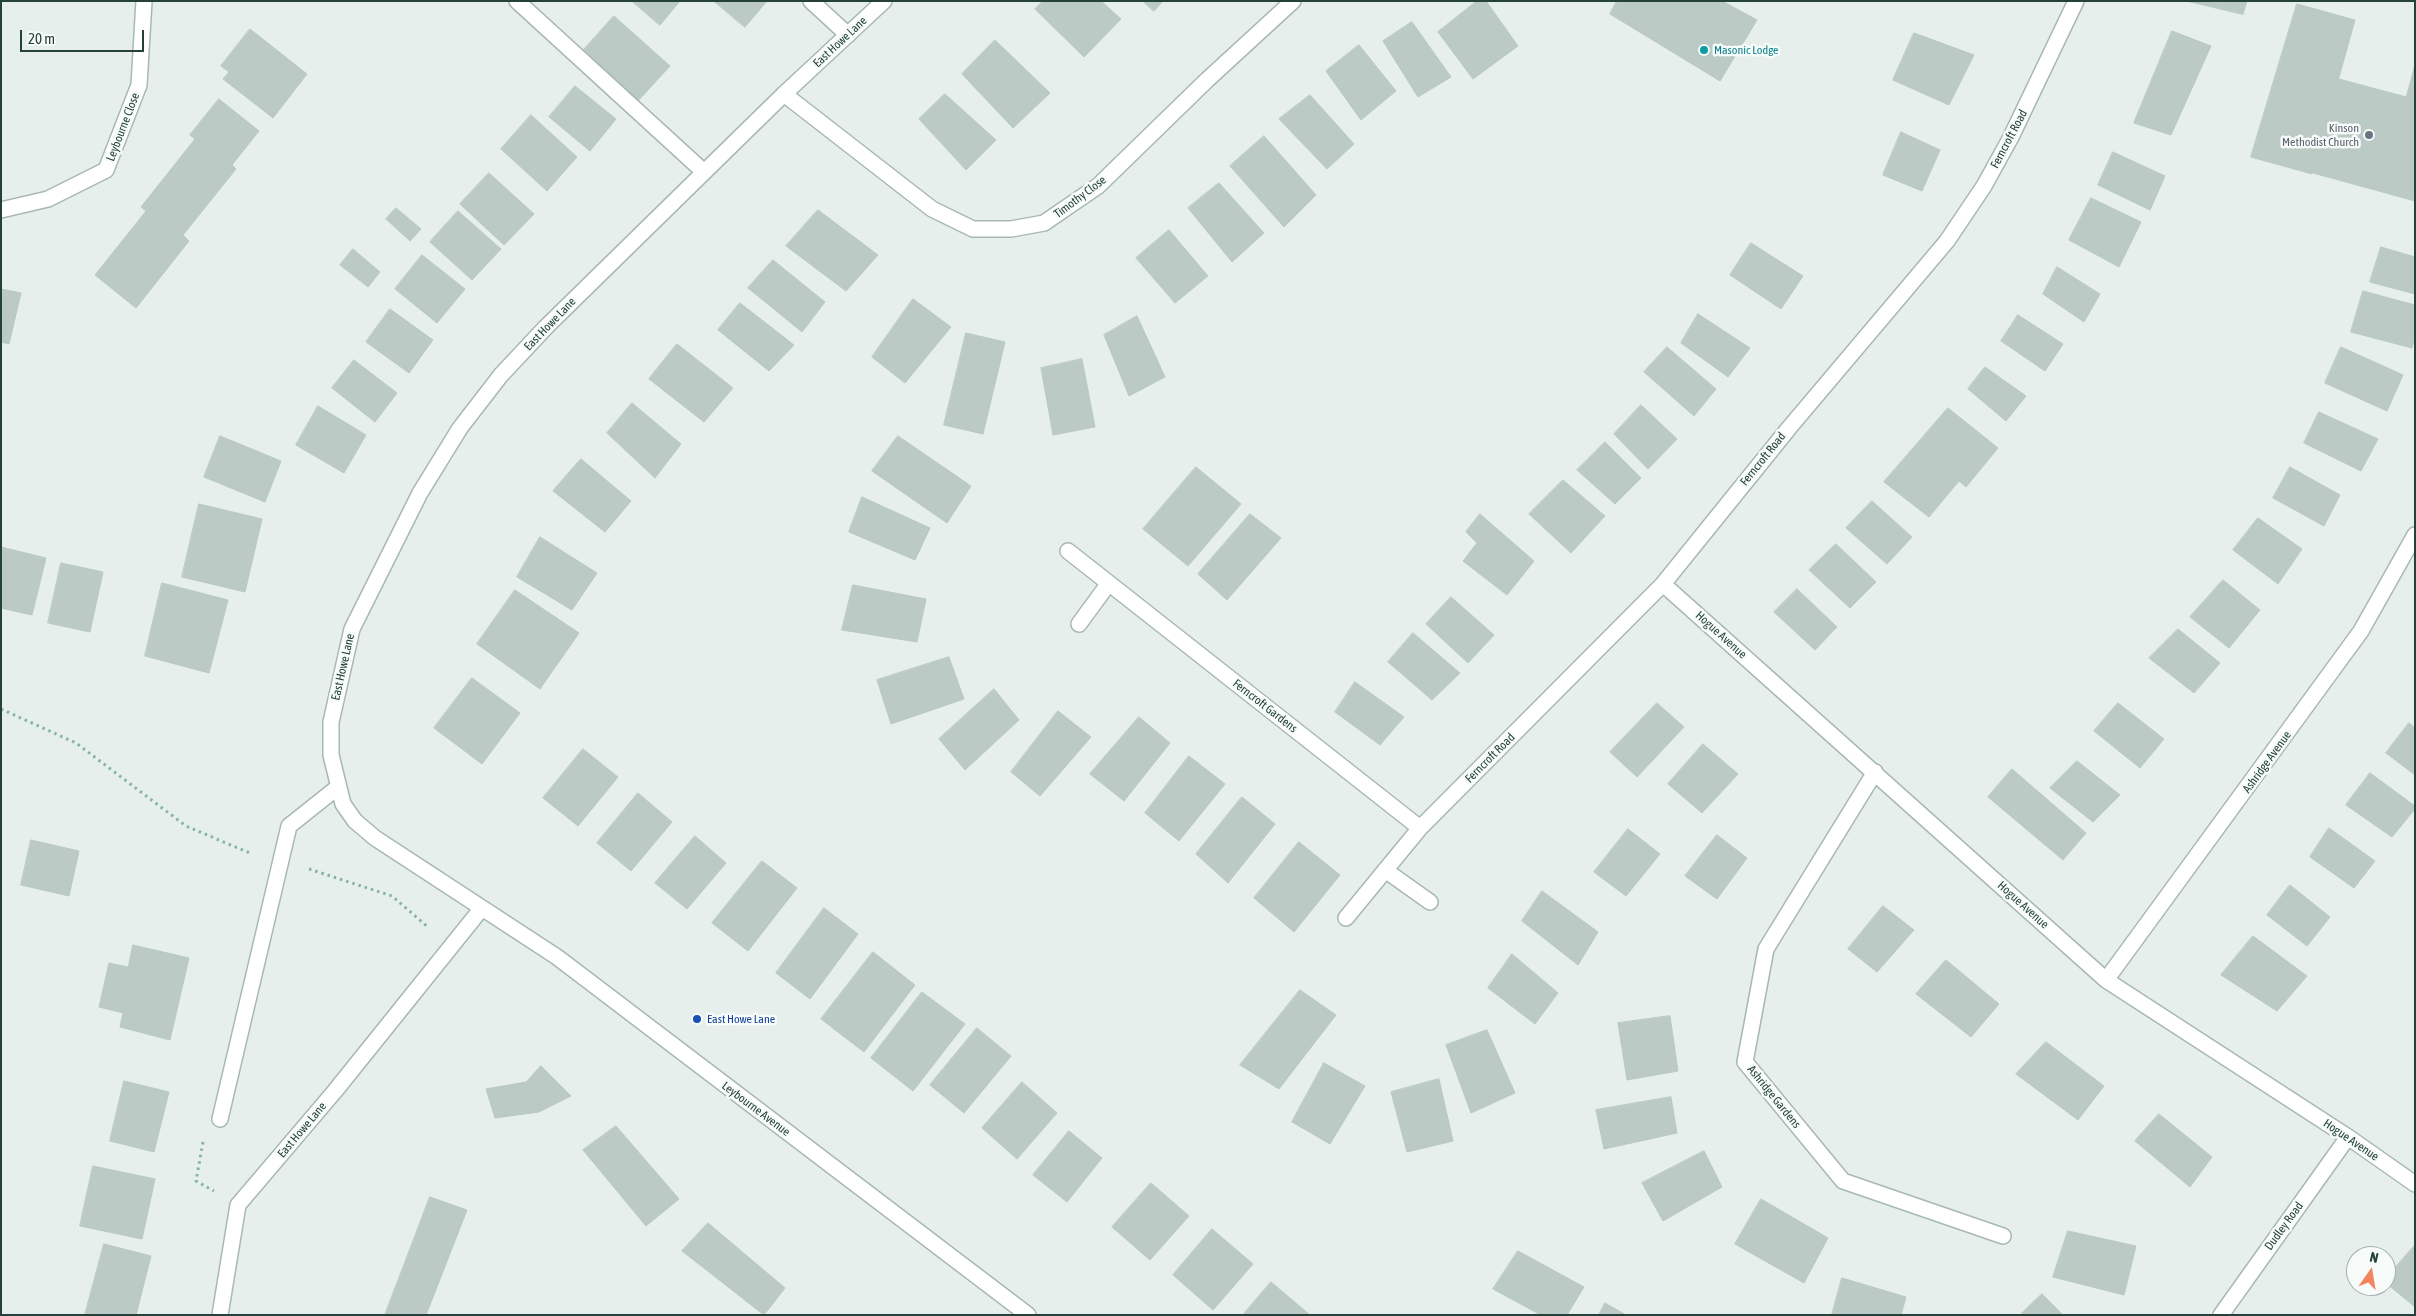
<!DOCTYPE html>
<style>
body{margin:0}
#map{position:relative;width:2416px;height:1316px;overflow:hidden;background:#e6efeb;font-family:"Asap Condensed",sans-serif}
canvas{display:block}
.frame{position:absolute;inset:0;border:2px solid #24423a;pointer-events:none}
.north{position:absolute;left:2346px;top:1246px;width:50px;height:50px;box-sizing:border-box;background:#f7fbf9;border:1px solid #a3b1ad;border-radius:50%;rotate:13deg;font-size:14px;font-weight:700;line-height:20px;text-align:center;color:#24423a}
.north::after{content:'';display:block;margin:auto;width:18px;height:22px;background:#f4845f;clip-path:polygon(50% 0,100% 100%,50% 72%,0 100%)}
.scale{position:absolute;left:20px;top:30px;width:124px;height:22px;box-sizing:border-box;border:2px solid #24423a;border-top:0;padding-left:6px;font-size:15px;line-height:18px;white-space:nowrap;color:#24423a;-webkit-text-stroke:4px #f7fbf9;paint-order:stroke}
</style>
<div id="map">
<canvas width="2416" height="1316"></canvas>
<div class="frame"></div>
<div class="north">N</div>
<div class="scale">20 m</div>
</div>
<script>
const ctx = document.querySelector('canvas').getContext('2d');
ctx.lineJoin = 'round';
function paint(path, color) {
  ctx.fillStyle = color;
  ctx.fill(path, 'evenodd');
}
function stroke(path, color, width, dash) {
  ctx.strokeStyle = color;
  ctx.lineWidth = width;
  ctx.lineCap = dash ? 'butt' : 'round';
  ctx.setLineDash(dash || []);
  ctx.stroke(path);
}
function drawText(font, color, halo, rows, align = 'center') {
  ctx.font = font + ' "Asap Condensed",sans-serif';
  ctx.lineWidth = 5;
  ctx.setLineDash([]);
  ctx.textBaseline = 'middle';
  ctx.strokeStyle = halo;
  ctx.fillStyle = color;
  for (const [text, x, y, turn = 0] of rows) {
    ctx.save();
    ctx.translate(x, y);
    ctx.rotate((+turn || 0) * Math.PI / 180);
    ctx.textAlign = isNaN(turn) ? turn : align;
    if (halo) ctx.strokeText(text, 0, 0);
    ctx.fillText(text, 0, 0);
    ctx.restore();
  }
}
const building = new Path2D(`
 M632 1H680L660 25Z
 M714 1H767L745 27Z
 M1043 1H1101L1121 19 1084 57 1035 9Z
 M1143 1H1163L1154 11Z
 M1477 1H1486L1518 46 1473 79 1438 32Z
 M1617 1H1722L1757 20 1720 81 1610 14Z
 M2187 1H2247L2243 14Z
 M2297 4 2355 20 2312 174 2251 157Z
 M614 16 670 66 637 102 581 53Z
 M1412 22 1451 77 1418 97 1383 41Z
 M250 29 307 74 273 118 223 79 229 72 221 66Z
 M2172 31 2211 46 2171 135 2134 123Z
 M1914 33 1974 55 1949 105 1893 80Z
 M995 40 1050 93 1013 128 962 74Z
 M1359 45 1396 91 1361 120 1326 71Z
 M2415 65V201L2313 173 2339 79 2406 97Z
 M575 86 616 119 590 151 549 117Z
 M945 94 996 140 966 170 919 119Z
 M1310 95 1354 144 1327 169 1279 119Z
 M219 99 259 131 232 165 236 169 183 235 189 241 136 308 95 275 146 211 141 207 195 139 190 135Z
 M531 115 577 157 547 191 501 149Z
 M1901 132 1940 150 1922 191 1883 175Z
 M1264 136 1316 195 1284 227 1230 166Z
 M2113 152 2165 176 2150 210 2098 185Z
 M489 173 534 214 504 245 460 204Z
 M1219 183 1264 233 1232 262 1188 208Z
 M2091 198 2141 222 2119 267 2069 240Z
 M396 208 421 229 410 241 386 219Z
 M818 210 878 255 846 291 786 246Z
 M458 211 501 249 472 280 430 242Z
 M1169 230 1208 276 1175 303 1136 258Z
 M1751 243 1803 276 1781 309 1730 275Z
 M2381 247 2415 257V294L2370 282Z
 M353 249 380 272 368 287 340 265Z
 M422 255 465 289 437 323 395 289Z
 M773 260 825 302 802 332 748 288Z
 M2057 267 2100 294 2084 322 2043 294Z
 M1 289 21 293 9 344 1 342Z
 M2363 291 2415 305V335L2412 348 2351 332Z
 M913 299 951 327 905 383 872 357Z
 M740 303 794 345 769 371 718 330Z
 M390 309 433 340 409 373 366 342Z
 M1698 314 1750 348 1728 377 1681 343Z
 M2018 315 2063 344 2045 371 2001 341Z
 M1137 316 1165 377 1129 396 1104 335Z
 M966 333 1005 342 983 434 944 425Z
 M677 344 733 388 704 422 649 379Z
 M1667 347 1716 389 1694 416 1644 372Z
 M2341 347 2403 375 2387 411 2325 383Z
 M1082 359 1095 427 1053 435 1041 368Z
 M354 360 397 393 375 422 332 388Z
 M1985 367 2026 396 2006 421 1968 389Z
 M632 403 681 444 655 478 607 433Z
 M1641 405 1677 439 1648 469 1614 434Z
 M318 406 366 435 344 473 296 445Z
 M1948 408 1998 448 1966 487 1959 481 1929 517 1884 482Z
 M2319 412 2378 439 2361 471 2304 443Z
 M220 436 281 461 265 502 204 477Z
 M898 436 971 486 947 523 872 471Z
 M1605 442 1641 478 1615 504 1577 470Z
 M581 459 631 501 605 532 553 491Z
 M1196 467 1241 504 1188 566 1143 529Z
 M2290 467 2340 495 2324 526 2273 498Z
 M1563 480 1605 516 1571 553 1529 514Z
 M862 497 930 528 915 560 849 532Z
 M1872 501 1912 537 1887 564 1846 528Z
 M199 504 262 519 245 592 182 577Z
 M1250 514 1281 538 1227 600 1198 574Z
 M1480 514 1534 561 1507 595 1463 561 1477 543 1466 532Z
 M2258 518 2302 549 2278 584 2233 550Z
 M540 537 597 573 572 610 517 577Z
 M1836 544 1876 582 1850 608 1809 570Z
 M1 547 46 558 32 615 1 608Z
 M61 563 103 572 90 632 48 623Z
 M2223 580 2260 610 2229 648 2190 617Z
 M162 583 228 600 209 673 145 656Z
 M853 585 926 599 917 642 842 630Z
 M1797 589 1837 627 1815 650 1774 612Z
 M515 590 579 633 540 689 477 644Z
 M1451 597 1494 635 1468 663 1426 624Z
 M2178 629 2220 663 2194 693 2149 658Z
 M1413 633 1460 673 1432 700 1388 662Z
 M949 657 964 699 891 724 877 680Z
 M472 678 520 713 482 764 434 728Z
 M1355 682 1404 717 1380 745 1335 712Z
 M994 689 1019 720 965 770 939 739Z
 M1657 703 1684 727 1637 777 1610 752Z
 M2118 703 2164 739 2140 768 2094 731Z
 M1058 711 1091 737 1040 796 1011 772Z
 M1139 717 1170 743 1124 801 1090 774Z
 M2409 723 2415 728V775L2386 753Z
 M1703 744 1738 774 1702 813 1668 784Z
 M583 749 618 777 578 826 543 798Z
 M1189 756 1225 784 1179 841 1145 813Z
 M2077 761 2120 795 2093 822 2050 788Z
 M2012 769 2086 833 2063 860 1988 797Z
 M2370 773 2415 806V809L2392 837 2346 805Z
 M638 793 672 822 631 871 597 843Z
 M1242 797 1275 824 1228 883 1196 854Z
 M2329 828 2375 861 2354 888 2310 857Z
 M1628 829 1660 854 1626 896 1594 872Z
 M1717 835 1747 858 1717 899 1685 876Z
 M695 836 726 863 687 909 655 883Z
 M31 840 79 851 69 896 21 885Z
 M1299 842 1340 875 1294 932 1254 898Z
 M762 861 797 888 748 951 712 923Z
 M2290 885 2330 917 2307 946 2267 915Z
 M1542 891 1598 932 1578 965 1522 921Z
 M1883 906 1914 930 1877 972 1848 949Z
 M824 908 858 934 810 999 776 973Z
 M2253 936 2307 976 2277 1011 2221 975Z
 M133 945 189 958 170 1040 120 1027 123 1013 99 1007 109 963 128 967Z
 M873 952 915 985 864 1052 821 1019Z
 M1512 954 1558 993 1535 1024 1488 988Z
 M1946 960 1999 1004 1971 1037 1916 994Z
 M1300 990 1336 1015 1279 1089 1240 1065Z
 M922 992 965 1024 913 1091 871 1058Z
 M1670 1016 1678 1071 1627 1080 1618 1023Z
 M977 1028 1011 1056 964 1113 930 1085Z
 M1487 1030 1515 1093 1471 1113 1446 1045Z
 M2046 1042 2104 1086 2078 1120 2016 1074Z
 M1324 1063 1365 1086 1330 1144 1292 1122Z
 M541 1066 571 1096 539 1112 495 1118 486 1089 526 1082Z
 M1439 1079 1453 1141 1407 1152 1391 1092Z
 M124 1081 169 1092 154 1152 110 1141Z
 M1022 1082 1057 1113 1017 1159 982 1128Z
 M1671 1097 1677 1133 1604 1149 1596 1110Z
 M2159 1114 2212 1157 2190 1187 2135 1141Z
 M616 1126 679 1199 646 1226 583 1150Z
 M1069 1131 1102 1158 1067 1202 1033 1175Z
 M1704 1151 1722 1187 1663 1221 1642 1183Z
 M93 1166 155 1179 142 1239 80 1226Z
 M1151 1183 1189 1216 1150 1260 1112 1227Z
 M430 1197 467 1210 426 1315H385Z
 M1761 1199 1828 1238 1804 1283 1735 1244Z
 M708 1223 785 1288 764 1315 682 1251Z
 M1212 1229 1253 1264 1213 1310 1173 1275Z
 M2068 1231 2136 1246 2124 1295 2053 1277Z
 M104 1244 151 1256 136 1315H85Z
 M2415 1245V1307L2386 1283V1278Z
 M1518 1251 1584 1287 1567 1315H1541L1493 1289Z
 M1842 1278 1906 1297 1901 1315H1832Z
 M1271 1282 1310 1315H1243Z
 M2042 1294 2063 1315H2020Z
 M1605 1303 1626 1315H1599Z`);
paint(building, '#bbcac4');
stroke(building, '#b8c9c2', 1);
const service = new Path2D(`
 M517 1 704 172
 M811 1 848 35
 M220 1119 289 826 338 787`);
const minor = new Path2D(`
 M784 94 932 209 973 229H1011L1044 223 1098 186 1207 80 1293 1
 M1 210 48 199 106 170 139 85 144 1
 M1068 551 1420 828
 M1663 584 2106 980 2348 1137 2415 1184
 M1079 624 1109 583
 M1875 772 1766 949 1745 1062 1843 1181 2003 1236
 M1385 870 1430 902
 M1346 918 1420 828 1663 584 1789 428 1947 241 1984 186 2011 137 2076 1
 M2106 980 2361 631 2415 535
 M2221 1315 2348 1137`);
const tertiary = new Path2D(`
 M884 1 784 94 546 327 501 375 460 428 420 493 352 629 331 722V755L343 804 355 821 375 838 557 957 1028 1315
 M220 1315 238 1205 335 1091 482 908`);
stroke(service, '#a8b8b2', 18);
stroke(minor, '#a8b8b2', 18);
stroke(tertiary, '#a8b8b2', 18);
stroke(new Path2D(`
 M1 709 76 743 186 826 252 854
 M309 869 392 896 429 928
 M203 1142 196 1181 214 1191`), '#86b3a5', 3, [2.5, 4]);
stroke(service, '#fff', 15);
stroke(minor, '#fff', 15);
stroke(tertiary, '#fff', 15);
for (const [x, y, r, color] of [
 [1704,50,5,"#0f9aa8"],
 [2369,135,5,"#6b7280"],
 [697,1019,5,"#1a4fb4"]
]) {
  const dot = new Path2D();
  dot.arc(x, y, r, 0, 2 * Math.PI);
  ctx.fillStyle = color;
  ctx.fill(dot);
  stroke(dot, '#f7fbf9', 2);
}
drawText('12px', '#24423a', '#f7fbf9', [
 ["East Howe Lane",840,42,-43],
 ["Leybourne Close",123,127,-69],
 ["Ferncroft Road",2009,139,-62],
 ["Timothy Close",1080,197,-37],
 ["East Howe Lane",550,324,-46],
 ["Ferncroft Road",1763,459,-51],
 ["Hogue Avenue",1721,635,42],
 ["East Howe Lane",343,667,-77],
 ["Ferncroft Gardens",1265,706,38],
 ["Ferncroft Road",1490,758,-45],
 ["Ashridge Avenue",2267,762,-54],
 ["Hogue Avenue",2023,905,42],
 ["Ashridge Gardens",1774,1097,51],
 ["Leybourne Avenue",756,1109,37],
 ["East Howe Lane",302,1130,-50],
 ["Hogue Avenue",2351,1140,34],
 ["Dudley Road",2284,1226,-54]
]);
drawText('12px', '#0d838f', '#f7fbf9', [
 ["Masonic Lodge",1714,50]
], 'left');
drawText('12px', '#5b616d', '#f7fbf9', [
 ["Kinson",2359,128],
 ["Methodist Church",2359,142]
], 'right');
drawText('12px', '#164399', '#f7fbf9', [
 ["East Howe Lane",707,1019]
], 'left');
</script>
